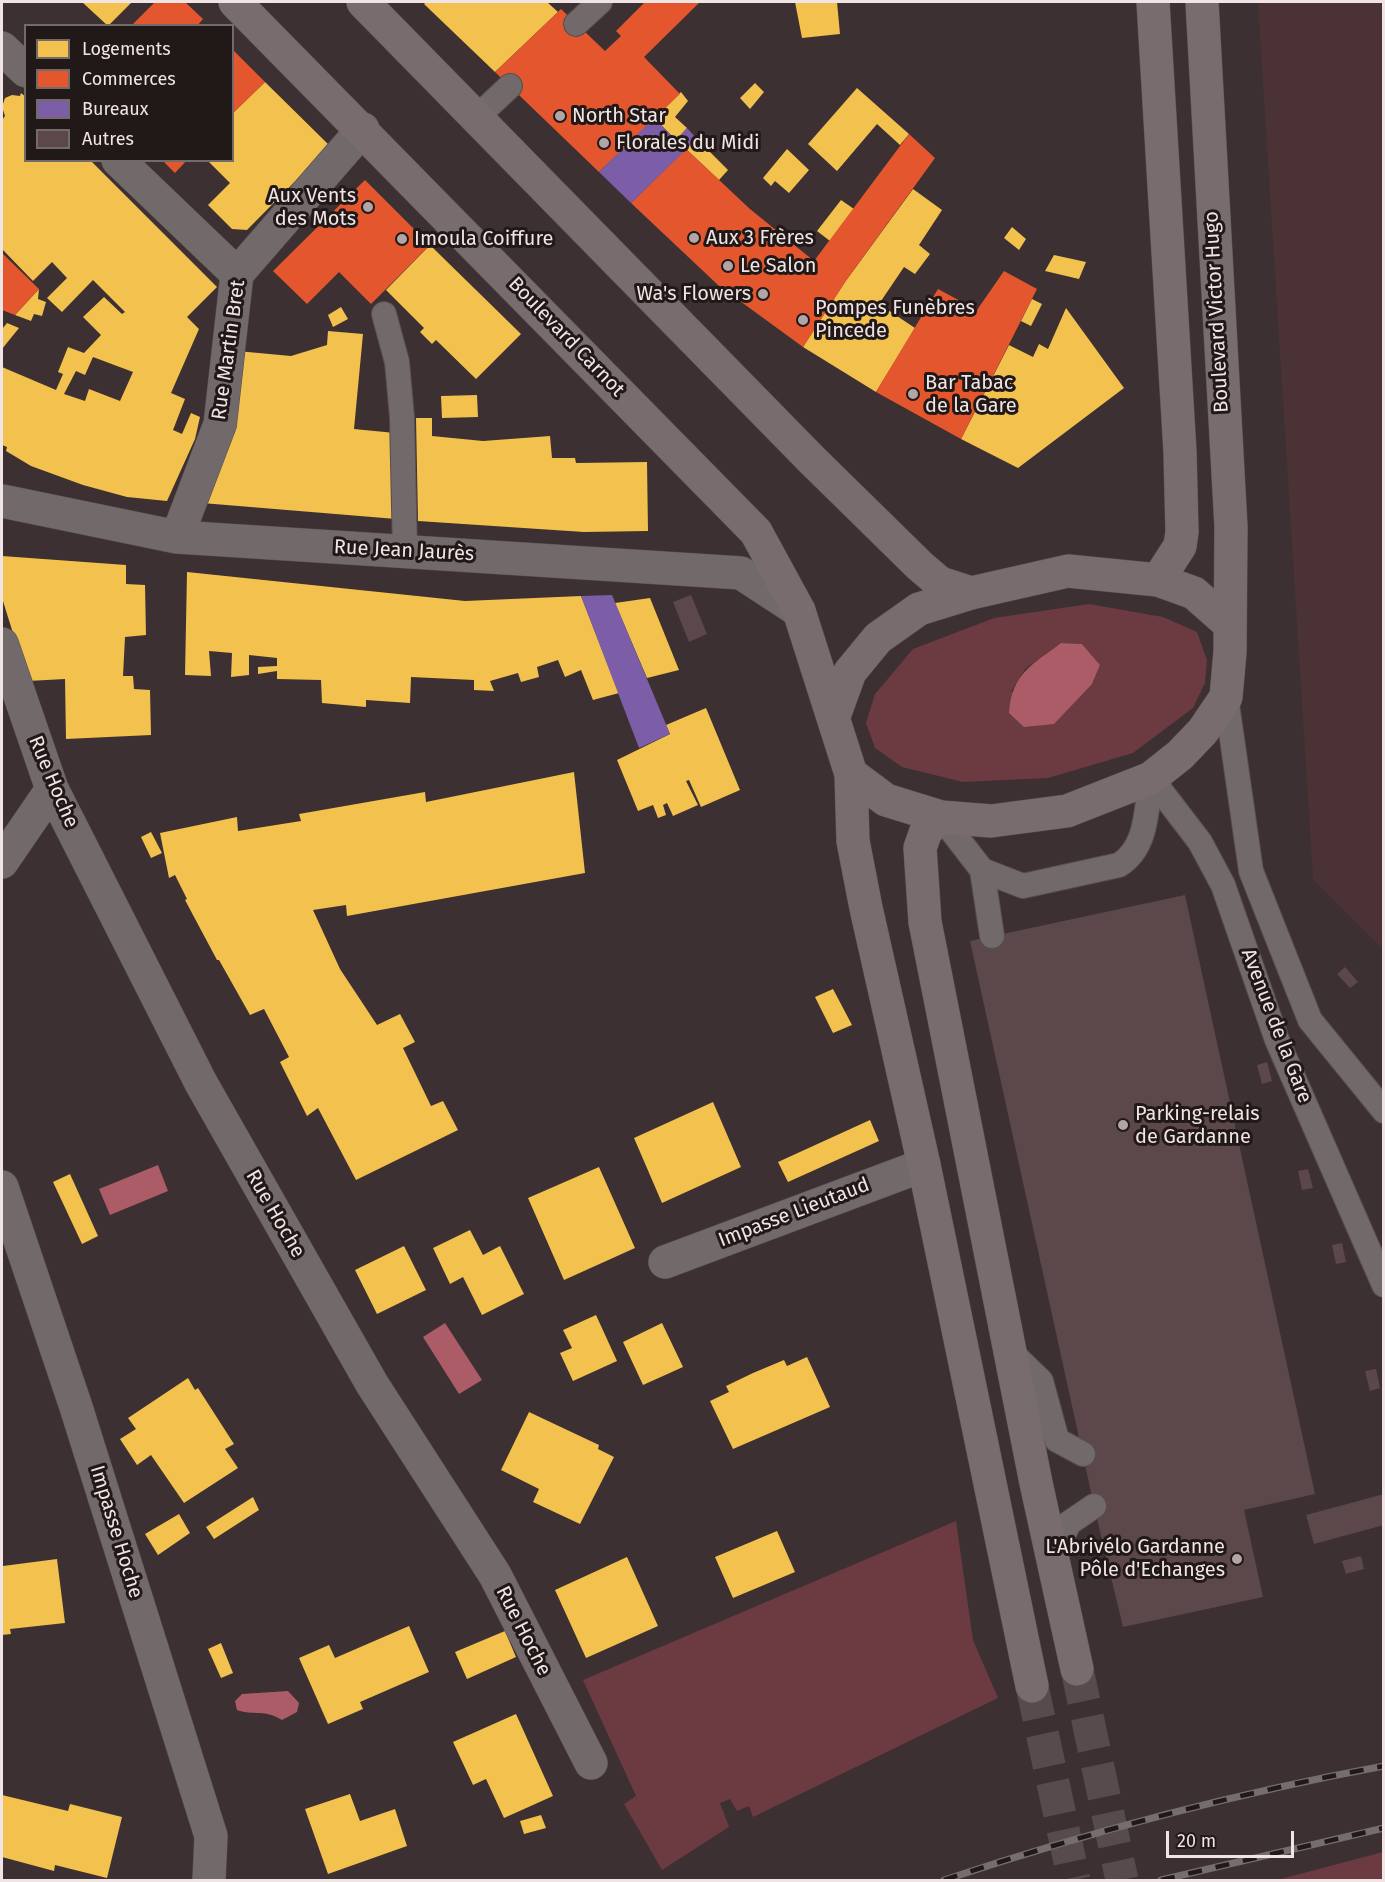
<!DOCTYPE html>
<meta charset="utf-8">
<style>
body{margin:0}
#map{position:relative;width:1385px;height:1882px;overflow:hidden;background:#3c3032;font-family:"Fira Sans",sans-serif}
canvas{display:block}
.frame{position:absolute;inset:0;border:3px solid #f1e4e5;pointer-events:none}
.legend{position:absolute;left:24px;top:24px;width:210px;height:138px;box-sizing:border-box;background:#211818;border:2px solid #746a6a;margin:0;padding:8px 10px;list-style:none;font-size:18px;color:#f1e4e5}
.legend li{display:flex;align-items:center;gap:12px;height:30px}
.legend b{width:30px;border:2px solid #746a6a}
.scale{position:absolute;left:1166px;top:1831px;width:128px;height:27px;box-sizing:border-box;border:3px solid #f1e4e5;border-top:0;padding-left:8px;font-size:18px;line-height:21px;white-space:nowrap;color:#f1e4e5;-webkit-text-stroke:4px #211818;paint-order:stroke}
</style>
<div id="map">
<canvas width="1385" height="1882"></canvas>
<div class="frame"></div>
<ul class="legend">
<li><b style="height:16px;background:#f2c14e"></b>Logements</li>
<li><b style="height:16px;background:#e4572e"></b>Commerces</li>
<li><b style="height:16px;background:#7b5ea7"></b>Bureaux</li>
<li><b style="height:16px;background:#5c474b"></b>Autres</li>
</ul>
<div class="scale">20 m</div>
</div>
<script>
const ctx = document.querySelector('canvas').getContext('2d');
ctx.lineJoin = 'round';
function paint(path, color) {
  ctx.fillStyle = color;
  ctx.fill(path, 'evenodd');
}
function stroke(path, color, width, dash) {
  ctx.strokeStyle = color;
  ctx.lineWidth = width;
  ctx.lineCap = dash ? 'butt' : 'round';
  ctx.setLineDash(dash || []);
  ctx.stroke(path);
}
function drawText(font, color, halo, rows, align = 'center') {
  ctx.font = font + ' "Fira Sans",sans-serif';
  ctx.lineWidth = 6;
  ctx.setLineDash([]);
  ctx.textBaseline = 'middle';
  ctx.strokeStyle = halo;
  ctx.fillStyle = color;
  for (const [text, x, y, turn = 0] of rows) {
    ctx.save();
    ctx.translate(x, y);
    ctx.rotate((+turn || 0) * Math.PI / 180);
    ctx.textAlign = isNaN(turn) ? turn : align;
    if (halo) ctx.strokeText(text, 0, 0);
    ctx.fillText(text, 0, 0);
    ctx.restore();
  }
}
paint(new Path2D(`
 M1258 2H1383V949L1313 879Z`), '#4b3235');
paint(new Path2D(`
 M1089 604 1163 617 1197 632 1207 660 1205 683 1193 708 1133 753 1048 778 963 782 902 767 875 748 866 723 875 694 913 649 994 618ZM1061 643 1082 644 1100 665 1092 684 1011 692 1025 669Z
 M956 1521 973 1640 998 1698 753 1817 749 1806 737 1811 730 1799 720 1803 729 1827 662 1870 624 1804 636 1796 583 1680Z
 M1383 1852V1880H1277Z`), '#6c3a41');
paint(new Path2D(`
 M1061 643 1082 644 1100 665 1092 684 1054 724 1024 727 1009 713C1012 673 1032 665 1061 643Z
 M158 1165 168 1191 110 1215 99 1189Z
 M445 1323 482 1380 459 1394 423 1337Z
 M288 1691 299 1703 297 1712 282 1720C265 1709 254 1716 237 1710L235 1701 242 1694Z`), '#ac5c67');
paint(new Path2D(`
 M82 2H132L108 26Z
 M426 2H547L558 12 495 72 424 4Z
 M795 2H837L840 34 802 38Z
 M265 82 330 146 247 230 232 229 208 205 230 183 207 160H232V114Z
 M755 83 764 92 750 109 740 98Z
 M857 88 909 134 900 145 877 124 837 171 808 144Z
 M681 92 688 101 675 117 687 128 676 140 654 118Z
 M21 93 26 97V160H90L217 287 187 317 199 329 171 393 185 399 173 430 182 434 191 413 200 417 195 439 167 501 127 497 83 485 31 466 6 451 7 447 2 445V367L56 390 63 374 58 372 68 347 84 353 101 335 83 317 104 297 122 314 125 312 93 280 62 312 47 298 67 278 52 262 33 281 2 249V120L5 116 2 107 5 98 12 95 20 96ZM93 357 133 372 120 401 89 389 85 401 64 394 76 371 85 375Z
 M697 139 728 170 719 180 686 149Z
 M787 149 809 170 789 193 775 181 771 186 763 178Z
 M913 189 942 210 919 245 930 254 915 274 904 267 879 304 915 328 876 392 803 347 845 282Z
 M841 200 854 209 830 241 817 231Z
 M1012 227 1026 239 1019 250 1004 238Z
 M430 245 521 334 476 379 436 340 432 344 420 332 424 328 386 290Z
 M1054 255 1086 262 1079 279 1045 271Z
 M39 289 38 299 46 302 42 316 34 314 31 321 15 315Z
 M1032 299 1042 304 1031 326 1021 321Z
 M341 307 348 319 333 327 328 315Z
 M1066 308 1124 388 1018 468 961 439 1009 345 1033 357 1039 344 1048 349Z
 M7 323 19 328 2 349V329Z
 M328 331 363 334 354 429 395 433 396 519 202 503 237 351 291 356 327 345Z
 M477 395 478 417 442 418 441 396Z
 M416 418H432V436L483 441 550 436 552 458H575L576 463 647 462 648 531 584 532 418 521Z
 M2 556 126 565V584L145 585 146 635 125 637 123 676H133L134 689 150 690 151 735 66 739 65 679 28 681 2 598Z
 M187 572 465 601 581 596 619 693 593 700 581 670 565 677 558 660 537 667 539 677 521 682 518 673 490 681 494 691 474 690V680L411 677 410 703 366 700V707L322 703 321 680 277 679V671L258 674V667L277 666V658L249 655V675L231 677 232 653 209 651 211 676 185 675Z
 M650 598 679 670 647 678 615 603Z
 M706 708 740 790 701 807 689 780 686 781 698 805 673 816 667 803 663 805 666 815 658 818 653 805 638 811 617 760 670 734 666 725Z
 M574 772 585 873 347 916 346 905 313 910 340 969 377 1025 400 1014 415 1042 403 1048 431 1106 443 1101 458 1130 356 1180 318 1108 307 1116 280 1062 289 1057 264 1009 250 1015 219 960H217L185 900 187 899 175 875 169 878 160 833 237 817 238 831 301 821 299 814 425 792 426 802Z
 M151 832 162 853 151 858 141 837Z
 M833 989 852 1025 833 1033 815 997Z
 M713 1102 741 1167 662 1203 634 1138Z
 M870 1120 879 1141 788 1182 778 1162Z
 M599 1167 635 1248 564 1280 528 1198Z
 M70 1174 98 1236 82 1244 53 1182Z
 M470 1230 483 1255 500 1246 524 1294 482 1315 463 1277 450 1284 433 1248Z
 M404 1246 426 1290 377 1314 355 1270Z
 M596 1315 617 1361 573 1381 560 1353 572 1348 563 1330Z
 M662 1323 683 1367 643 1385 623 1342Z
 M807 1357 830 1407 733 1449 710 1401 729 1392 726 1386 753 1373 784 1360 787 1366Z
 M188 1378 195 1390 198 1388 234 1444 225 1449 238 1468 184 1503 151 1455 137 1465 120 1439 136 1429 128 1418Z
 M529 1412 599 1445 598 1449 614 1457 580 1524 533 1502 539 1489 501 1470Z
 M253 1497 259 1510 214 1539 206 1527Z
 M179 1514 190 1533 158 1555 145 1534Z
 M777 1531 795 1572 733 1598 715 1557Z
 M627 1557 658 1626 586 1658 555 1590Z
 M57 1559 65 1623 10 1629 11 1634 2 1635 3 1566Z
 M409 1626 429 1672 360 1702 363 1709 328 1724 299 1658 329 1645 335 1658Z
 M505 1631 516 1657 467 1679 455 1652Z
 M221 1643 233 1673 221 1678 208 1649Z
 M516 1714 553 1796 504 1818 486 1779 473 1785 453 1742Z
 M350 1794 360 1821 395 1809 407 1846 328 1874 305 1809Z
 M2 1795 68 1811 70 1804 122 1817 107 1878 55 1865 54 1871 2 1857Z
 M541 1815 546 1828 524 1834 520 1821Z`), '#f2c14e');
paint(new Path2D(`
 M155 2H185L203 19 197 26H131Z
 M645 2H700L644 57 680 94 599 172 495 72 561 9 605 51 621 36 616 31Z
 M234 51 265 82 232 114V53Z
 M909 134 935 158 845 282 803 347 718 285 631 203 686 149 750 209 814 261Z
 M162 160H187L175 173Z
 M365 180 430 245 371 304 339 272 307 304 273 271Z
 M2 253 39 289 15 315 2 310Z
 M1004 271 1037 289 961 439 876 392 938 289 977 310Z`), '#e4572e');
paint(new Path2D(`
 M654 118 676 140 687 128 697 139 631 203 599 172Z
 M612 595 670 734 639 748 581 596Z`), '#7b5ea7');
paint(new Path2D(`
 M691 595 707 634 689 642 673 602Z
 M1185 895 1315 1494 1244 1510 1263 1597 1123 1627 1094 1506 970 941Z
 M1345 967 1358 982 1350 988 1337 974Z
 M1267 1062 1272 1081 1262 1084 1257 1065Z
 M1308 1169 1313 1188 1302 1190 1298 1171Z
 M1342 1243 1346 1262 1336 1264 1332 1245Z
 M1376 1369 1380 1388 1370 1391 1365 1371Z
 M1384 1494V1525L1314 1544 1306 1515Z
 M1361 1556 1364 1569 1346 1574 1342 1561Z`), '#5c474b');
stroke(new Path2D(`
 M1077 1669 1122 1880
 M1032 1686 1074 1880`), '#574b4d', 33, [33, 16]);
const lane = new Path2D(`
 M576 24 600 2
 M476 118 510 86
 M384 314 397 362 402 417 405 551
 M1226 697 1251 871 1310 1020 1384 1111
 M1151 778 1200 842 1223 885 1277 1040 1384 1285
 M941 817 982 870 1023 886 1119 865C1148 847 1146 809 1151 778
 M982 870 992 936
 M1011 1352 1041 1381 1057 1440 1083 1454
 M1052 1558 1069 1523 1094 1506`);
const street = new Path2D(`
 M2 48 26 71
 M118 160 237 274
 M2 501 177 537 741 573 799 611
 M177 537 220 424 237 274 363 129
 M2 644 52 789 201 1083 372 1384 495 1575 591 1763
 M2 862 52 789
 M2 1187 76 1407 211 1836 209 1880
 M665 1262 924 1165`);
const secondary = new Path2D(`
 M235 2 756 532 799 611 851 774 853 841 866 908 924 1165 1032 1686
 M363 2 812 460 920 566 940 583 971 593
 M1153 2 1180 452 1182 532 1180 546 1158 580
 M834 716 850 672 878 638 919 609 971 593 1068 571 1158 580 1194 593 1228 623
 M851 774 886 800 941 817 991 821 1067 811 1151 778 1180 755 1203 731 1226 697 1230 652 1231 527 1202 2
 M941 817 926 831 920 848 925 922 1036 1483 1077 1669`);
stroke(lane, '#584e4f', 26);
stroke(street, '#584e4f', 34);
stroke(secondary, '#584e4f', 34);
stroke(lane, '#72696a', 24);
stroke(street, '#72696a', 33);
stroke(secondary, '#786c6e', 33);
const rail = new Path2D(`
 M944 1880C1086 1833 1237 1793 1384 1766
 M1161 1880 1384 1828`);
stroke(rail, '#766d6e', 7);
stroke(rail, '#211818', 4.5, [14]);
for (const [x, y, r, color] of [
 [560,116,6,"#b2a5a6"],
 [604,143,6,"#b2a5a6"],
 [368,207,6,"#b2a5a6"],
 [694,238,6,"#b2a5a6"],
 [402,239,6,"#b2a5a6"],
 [728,266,6,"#b2a5a6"],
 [763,294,6,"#b2a5a6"],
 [803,320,6,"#b2a5a6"],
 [913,394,6,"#b2a5a6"],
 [1123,1125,6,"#b2a5a6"],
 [1237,1559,6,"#b2a5a6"]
]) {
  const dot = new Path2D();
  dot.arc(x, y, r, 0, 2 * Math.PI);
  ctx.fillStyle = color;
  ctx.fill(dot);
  stroke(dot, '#211818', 2);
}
drawText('20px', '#f1e4e5', '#211818', [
 ["North Star",572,116],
 ["Florales du Midi",616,143],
 ["Aux Vents",356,196,"right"],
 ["des Mots",356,219,"right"],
 ["Aux 3 Frères",706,238],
 ["Imoula Coiffure",414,239],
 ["Le Salon",740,266],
 ["Wa's Flowers",751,294,"right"],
 ["Pompes Funèbres",815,308],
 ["Pincede",815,331],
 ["Bar Tabac",925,383],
 ["de la Gare",925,406],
 ["Parking-relais",1135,1114],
 ["de Gardanne",1135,1137],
 ["L'Abrivélo Gardanne",1225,1547,"right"],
 ["Pôle d'Echanges",1225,1570,"right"]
], 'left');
drawText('20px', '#f1e4e5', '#211818', [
 ["Boulevard Victor Hugo",1217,312,-93],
 ["Boulevard Carnot",566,337,46],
 ["Rue Martin Bret",229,350,-82],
 ["Rue Jean Jaurès",404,551,3],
 ["Rue Hoche",53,782,67],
 ["Avenue de la Gare",1276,1026,69],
 ["Impasse Lieutaud",794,1213,-21],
 ["Rue Hoche",275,1214,60],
 ["Impasse Hoche",116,1532,73],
 ["Rue Hoche",523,1631,63]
]);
</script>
